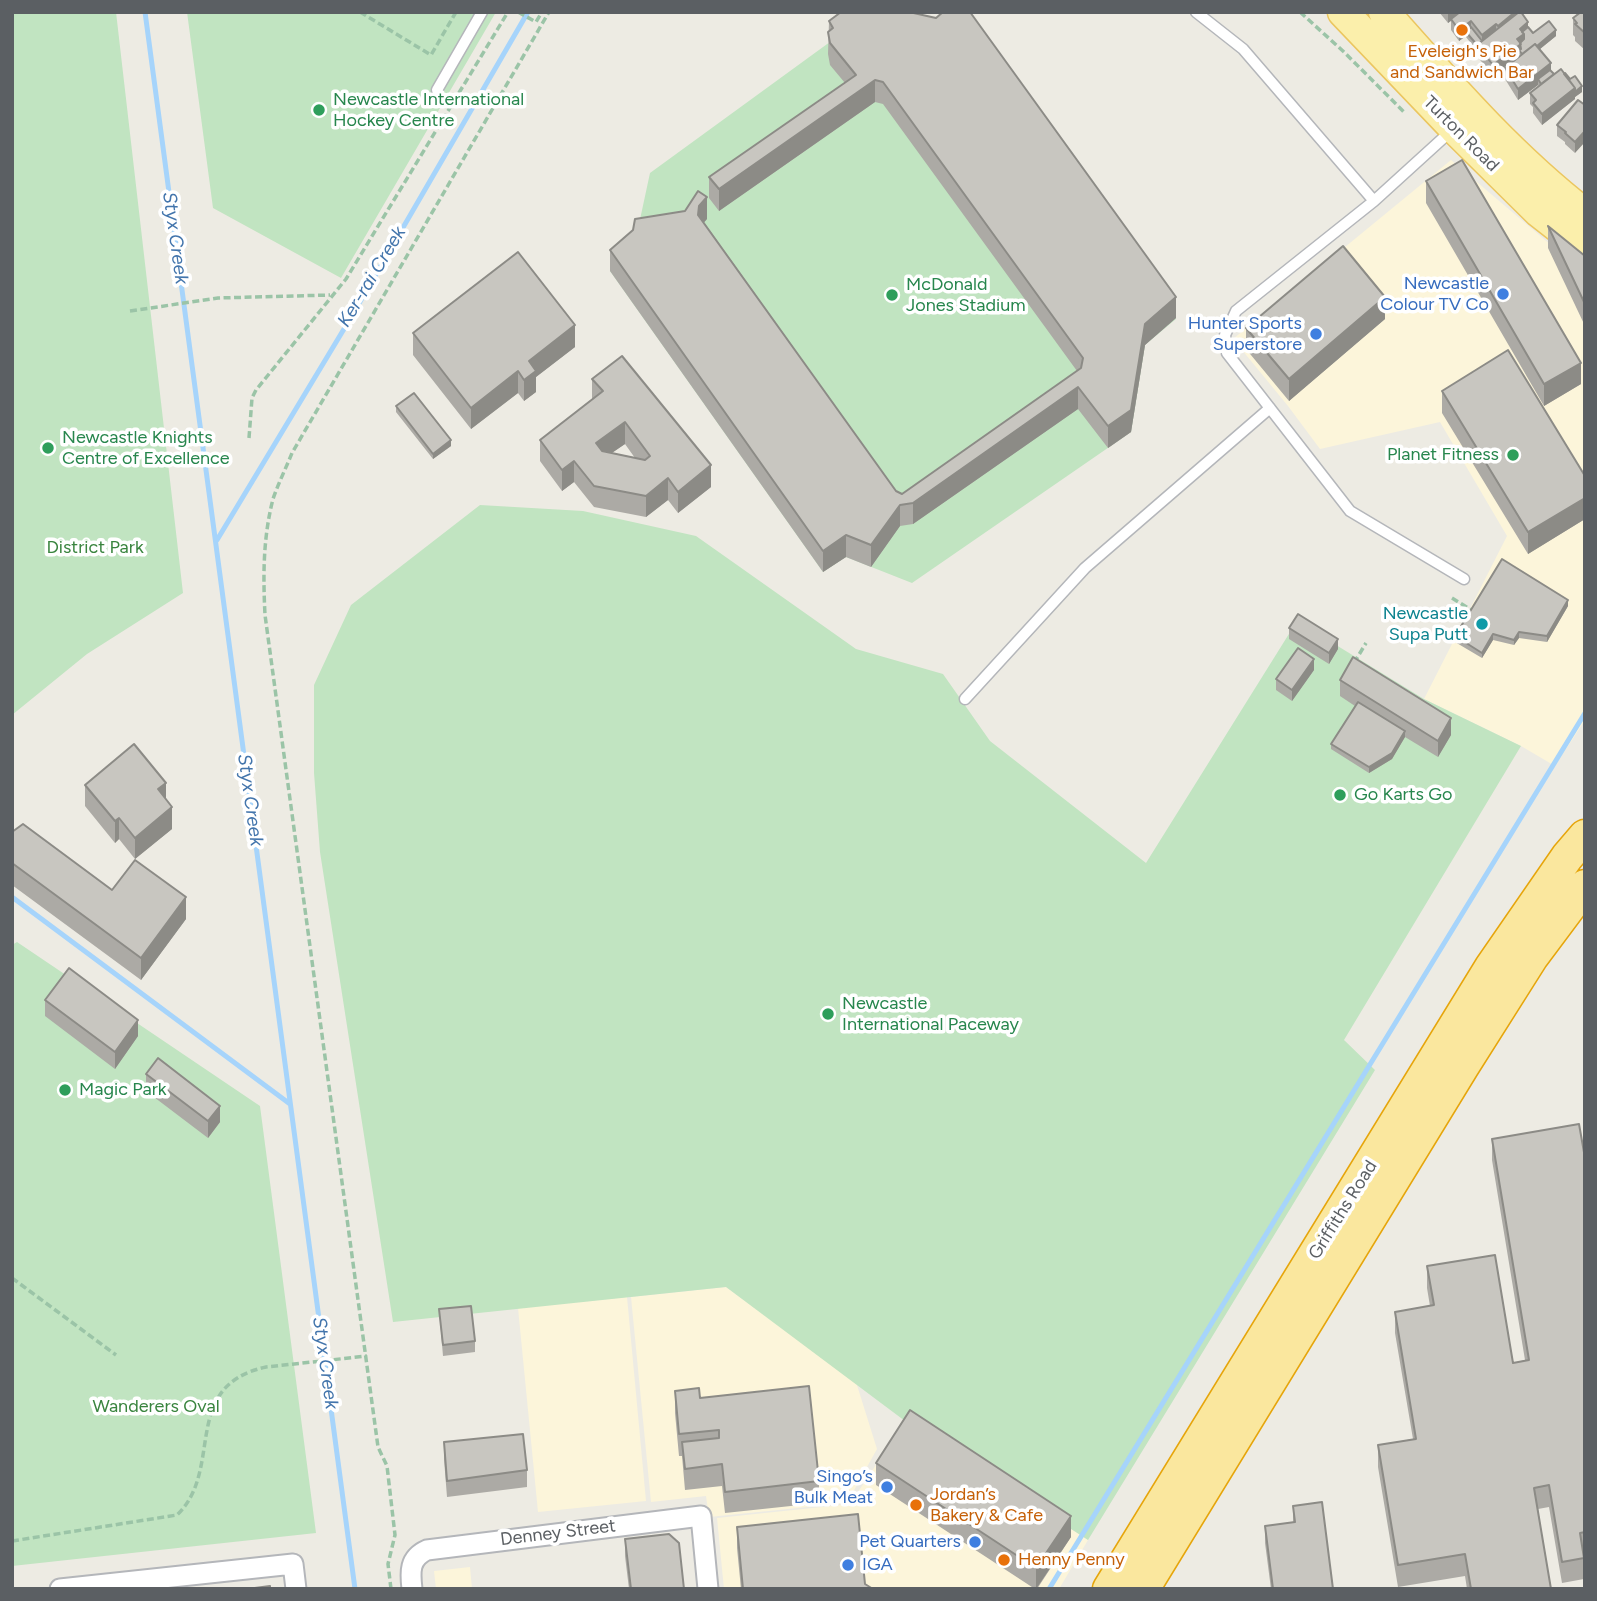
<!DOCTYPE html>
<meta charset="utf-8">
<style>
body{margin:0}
#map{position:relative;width:1597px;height:1601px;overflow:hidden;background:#edebe3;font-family:Figtree,sans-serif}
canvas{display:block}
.frame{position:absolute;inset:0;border:14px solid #5b5f63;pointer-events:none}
</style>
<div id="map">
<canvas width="1597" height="1601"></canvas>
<div class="frame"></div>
</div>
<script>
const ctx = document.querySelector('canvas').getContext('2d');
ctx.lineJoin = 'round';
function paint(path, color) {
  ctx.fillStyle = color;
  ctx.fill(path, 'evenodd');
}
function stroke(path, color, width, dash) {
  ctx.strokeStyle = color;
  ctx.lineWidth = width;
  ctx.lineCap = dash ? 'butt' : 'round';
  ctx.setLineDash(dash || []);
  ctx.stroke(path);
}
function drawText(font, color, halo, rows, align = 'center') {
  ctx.font = font + ' Figtree,sans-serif';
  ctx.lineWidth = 7;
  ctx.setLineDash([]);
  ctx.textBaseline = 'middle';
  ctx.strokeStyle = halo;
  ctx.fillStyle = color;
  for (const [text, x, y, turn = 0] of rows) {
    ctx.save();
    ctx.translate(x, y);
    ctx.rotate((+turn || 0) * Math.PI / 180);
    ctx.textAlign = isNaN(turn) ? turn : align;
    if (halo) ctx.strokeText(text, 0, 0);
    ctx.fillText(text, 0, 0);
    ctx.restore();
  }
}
paint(new Path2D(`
 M1451 160 1585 274V720L1555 766 1521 746 1424 699 1507 536 1440 422 1320 449 1288 406 1233 339Z
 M726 1287 856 1382 877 1449 847 1503 709 1517 706 1496 651 1502 631 1297Z
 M627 1297 646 1501 538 1512 518 1308Z
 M905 1421 1088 1540 1059 1589H724L717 1518 850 1504Z
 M470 1567 472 1589H436L434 1571Z`), '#fcf5da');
paint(new Path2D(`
 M12 12H116L183 593 87 654 12 715Z
 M187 12H496L341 278 213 208Z
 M961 21 1176 319 1145 345 1131 432 912 583 846 557 823 572 610 271 633 252 650 173 856 23Z
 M480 505 583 511 696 536 856 649 943 674 990 741 1146 863 1297 621 1424 699 1521 746 1344 1040 1375 1070 1088 1540 905 1421 726 1287 393 1322 320 852 314 773V685L351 605Z
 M17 942 260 1106 316 1533 12 1566V945Z`), '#c1e4c1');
stroke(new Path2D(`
 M145 12 355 1589
 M217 540 350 319 528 12
 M12 897 290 1104
 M1049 1589 1585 713`), '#a6d4fb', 5);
const service = new Path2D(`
 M1196 12 1243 49 1374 201
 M437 90 482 12
 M1451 131 1374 201 1236 311 1225 335 1227 353 1350 511 1464 579
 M965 699 1085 568 1270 408`);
const minor = new Path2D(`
 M60 1589 293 1564 296 1589
 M412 1589C410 1572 409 1558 427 1550L701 1516 708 1589`);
const primary = new Path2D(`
 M1343 12 1454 128 1539 212 1585 248
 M1384 12C1448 84 1509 155 1585 214`);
const trunk = new Path2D(`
 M1109 1589 1491 967 1567 857 1585 836
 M1143 1589 1463 1066 1532 957 1585 886`);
stroke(service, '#b4b6ba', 13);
stroke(minor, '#b4b6ba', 23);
stroke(primary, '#ebc65f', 33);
stroke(trunk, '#e6a50b', 35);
stroke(new Path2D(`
 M360 12 431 55 456 12
 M518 12 536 22 542 12
 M1300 12 1344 52 1405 113
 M130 311 218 298 330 295
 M249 438 252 398 256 390 346 279 508 12
 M1452 598 1473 611
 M1354 663 1366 643
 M12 1278 116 1355
 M12 1541 177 1515C225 1469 179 1386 266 1367L367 1356
 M391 1589 388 1564 395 1535 387 1466 378 1447 265 615C263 576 263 538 273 499 278 484 286 468 292 453L549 12`), '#9bc4a7', 3.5, [7, 3.5]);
stroke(service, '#fff', 10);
stroke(minor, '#fff', 19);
stroke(primary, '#fbefab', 30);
stroke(trunk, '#fae79e', 32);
paint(new Path2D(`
 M1439 12H1516V14L1533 33 1556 36 1540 49 1551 71 1554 74 1570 79 1582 92 1575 97V99L1542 125 1533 113V107L1530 104V93L1539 86 1538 85 1518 100 1505 79V68L1519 56 1493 76 1477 56V51L1466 37V36L1459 41 1451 30V21L1448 23Z
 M1575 12H1585V50L1575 41V37L1573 35V18L1577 15Z
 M829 21 1176 318 1145 345 1131 432 1108 448 1078 409 913 524 900 526 871 567 846 557 823 572 610 271V250L707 219 704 222 896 491 902 494 1077 371 883 104 875 102 719 211 709 198V177L845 83 830 65 828 54Z
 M1578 100 1575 153 1565 144V142L1557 136V125Z
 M1426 181 1581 384 1544 406 1426 203Z
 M1548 226 1585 256V326L1548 248Z
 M1385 319 1289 401 1246 349V328Z
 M413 333 575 347 536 377V392L524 401 518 393 471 429 413 355Z
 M592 379 711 487 678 513 668 500 646 517 594 507 574 482 562 491 540 461V440L592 399ZM625 444 635 458 611 453Z
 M1442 391 1585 476V519L1528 554 1442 413Z
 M396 406 451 446 433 459 396 412Z
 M1568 606 1547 642 1519 638 1514 645 1493 640 1482 658 1455 642V636Z
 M1289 628 1338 649 1329 664 1289 639Z
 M1314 670 1292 701 1276 690V679Z
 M1340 680 1451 735 1438 757 1405 737 1392 759 1369 773 1331 749V744L1355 706 1340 696Z
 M85 785 166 799 172 829 135 859 119 839 115 843 85 806Z
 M12 832 112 890 186 919 141 980 12 885Z
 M45 1000 138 1036 115 1069 45 1016Z
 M146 1074 220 1122 208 1138 146 1091Z
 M1492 1139 1585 1158 1584 1579 1562 1583 1549 1507 1538 1509 1551 1589H1467L1465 1576 1398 1587 1378 1467V1445L1413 1439 1395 1333V1312L1430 1306 1427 1288V1266L1513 1363 1525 1360 1492 1160Z
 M439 1309 475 1341V1352L443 1356Z
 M675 1391 700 1398 819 1481V1503L725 1513 722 1486 685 1490 682 1456H679L675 1413Z
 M444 1442 527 1470V1487L447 1497 444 1459Z
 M876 1463 1071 1537 1037 1589H1035L876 1485Z
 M1293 1506 1333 1589H1271L1265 1543V1526L1293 1522Z
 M737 1527 865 1584 873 1589H741L737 1548Z
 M625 1539 684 1589H629L625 1556Z`), '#acaaa5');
paint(new Path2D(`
 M1448 12H1462L1448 23Z
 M1515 12H1516V22L1498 37V26Z
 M1471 21V32H1466V36L1459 41V30Z
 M1528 22V33L1521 53 1519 50V56L1493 76V65L1517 39 1520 29Z
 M1496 24V35L1482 43V35Z
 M1556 30V36L1524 62V57Z
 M1551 63V74L1538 79V85L1518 100V89Z
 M875 80V102L719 211V189Z
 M1582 86V92L1575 97V99L1542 125V114L1575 88Z
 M1585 131V142L1575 153V142Z
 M707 197V219L699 228V206Z
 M1176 297V318L1145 345 1131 432 1108 448V426L1145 324Z
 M1385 297V319L1289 401V379Z
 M575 325V347L536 377V392L524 401V380L529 361Z
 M1581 363V384L1544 406V384Z
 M518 371V393L471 429V408Z
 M1078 387V409L913 524V503Z
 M625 422V444L596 464V443Z
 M451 440V446L433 459V454Z
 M574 461V482L562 491V470Z
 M711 465V487L678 513V492Z
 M668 478V500L646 517V496Z
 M1585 498V519L1528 554V532Z
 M900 505V526L871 567V545Z
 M846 535V557L823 572V551Z
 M1568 600V606L1547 642V636Z
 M1519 632V638L1514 645V640Z
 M1493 634V640L1482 658V653Z
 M1338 639V649L1329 664V653Z
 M1314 659V670L1292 701V690Z
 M1451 718V735L1438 757V741Z
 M1405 731V737L1392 759 1369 773V767Z
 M166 783V805L158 789Z
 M172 807V829L135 859V838Z
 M119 818V839L115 843V821Z
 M186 897V919L141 980V958Z
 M138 1020V1036L115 1069V1052Z
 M220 1106V1122L208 1138V1121Z
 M1071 1516V1537L1036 1589V1568Z`), '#8c8b86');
const building = new Path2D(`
 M841 12H909L936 18 943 12H970L1176 297 1145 324 1131 410 1108 426 1078 387 913 503 900 505 871 545 846 535 823 551 610 250 633 230 635 219 685 211 698 191 707 197 699 206 698 215 896 491 902 494 1081 368 1083 358 883 82 875 80 719 189 709 177 856 75 830 43 828 32 833 28 829 21Z
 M1460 12H1515L1498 26 1496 24 1482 35 1471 21 1459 30 1451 19Z
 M1519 12H1521L1528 22 1520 29 1524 34 1517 39 1521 44 1493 65 1477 45Z
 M1581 12H1585V33L1575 24 1577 23 1573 18Z
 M1549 21 1556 30 1537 46 1535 44 1522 54 1519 50 1521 49 1520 43 1524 39V34L1522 32 1528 27 1533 33Z
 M1471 27 1482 41 1477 45 1478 46 1466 32Z
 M1535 44 1551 63 1518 89 1505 68Z
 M1561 69 1575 88 1542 114 1533 103 1536 100 1530 93Z
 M1550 70 1554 74 1541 84 1538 79Z
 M1565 73 1570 79 1575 76 1582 86 1575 92V88L1564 74Z
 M1578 100 1585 105V131L1575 142 1565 133 1566 132 1557 125Z
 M1462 160 1581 363 1544 384 1426 181Z
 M1548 226 1585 256V304Z
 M1343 246 1385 297 1289 379 1246 328Z
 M518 252 575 325 529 361 536 371 524 380 518 371 471 408 413 333Z
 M1508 350 1585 476V498L1528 532 1442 391Z
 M622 356 711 465 678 492 668 478 646 496 594 486 574 461 562 470 540 440 603 391 592 379ZM625 422 650 456 645 460 602 451 596 443Z
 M414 393 451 440 433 454 396 406Z
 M1502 559 1568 600 1547 636 1519 632 1514 640 1493 634 1482 653 1455 636Z
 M1298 614 1338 639 1329 653 1289 628Z
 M1298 648 1314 659 1292 690 1276 679Z
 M1353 657 1451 718 1438 741 1340 680Z
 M1358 702 1405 731 1392 753 1369 767 1331 744Z
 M134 744 166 783 158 789 172 807 135 838 119 818 115 821 85 785Z
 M23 824 112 890 135 860 186 897 141 958 12 863V832Z
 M69 968 138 1020 115 1052 45 1000Z
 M158 1058 220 1106 208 1121 146 1074Z
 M1579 1124 1585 1158V1532L1580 1533 1584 1558 1562 1562 1549 1485 1534 1488 1551 1589H1471L1465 1554 1398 1565 1378 1445 1416 1439 1395 1312 1434 1305 1427 1266 1495 1255 1513 1363 1529 1360 1492 1139Z
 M471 1306 475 1341 443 1345 439 1309Z
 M809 1386 819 1481 725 1492 722 1464 685 1469 682 1442 719 1438V1430L679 1434 675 1391 699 1388 700 1398Z
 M910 1410 1071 1516 1036 1568 876 1463Z
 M523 1434 527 1470 447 1481 444 1442Z
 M1322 1502 1333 1589H1273L1265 1526 1295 1522 1293 1506Z
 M858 1514 865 1584 873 1589H743L737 1527Z
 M669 1534 679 1543 684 1589H631L625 1539Z
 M270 1586V1589H247Z`);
paint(building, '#c8c6c0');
stroke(building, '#8c8b86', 2);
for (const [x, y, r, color] of [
 [1462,30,7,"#e8710a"],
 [319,110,7,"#2e9e5b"],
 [1503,294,7,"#3f7fe0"],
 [892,295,7,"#2e9e5b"],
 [1316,334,7,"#3f7fe0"],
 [48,448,7,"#2e9e5b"],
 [1513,455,7,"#2e9e5b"],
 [1482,624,7,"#0f9aa8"],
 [1340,795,7,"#2e9e5b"],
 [828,1014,7,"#2e9e5b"],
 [65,1090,7,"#2e9e5b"],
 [887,1487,7,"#3f7fe0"],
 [916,1505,7,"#e8710a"],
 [975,1542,7,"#3f7fe0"],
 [1004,1560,7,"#e8710a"],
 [848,1565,7,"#3f7fe0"]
]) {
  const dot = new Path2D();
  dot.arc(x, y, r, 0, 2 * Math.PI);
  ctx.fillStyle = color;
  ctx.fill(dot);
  stroke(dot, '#fff', 2.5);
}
drawText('18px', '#c56008', '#fff', [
 ["Eveleigh's Pie",1462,52,"center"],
 ["and Sandwich Bar",1462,73,"center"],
 ["Jordan’s",930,1495],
 ["Bakery & Cafe",930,1516],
 ["Henny Penny",1018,1560]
], 'left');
drawText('18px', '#27864d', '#fff', [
 ["Newcastle International",333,100],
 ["Hockey Centre",333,121],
 ["McDonald",906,285],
 ["Jones Stadium",906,306],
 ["Newcastle Knights",62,438],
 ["Centre of Excellence",62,459],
 ["Planet Fitness",1499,455,"right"],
 ["Go Karts Go",1354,795],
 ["Newcastle",842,1004],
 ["International Paceway",842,1025],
 ["Magic Park",79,1090]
], 'left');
drawText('18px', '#5b5f63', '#fff', [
 ["Turton Road",1461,134,45],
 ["Griffiths Road",1343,1210,-58],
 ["Denney Street",558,1533,-7]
]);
drawText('18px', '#366cbe', '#fff', [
 ["Newcastle",1489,284],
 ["Colour TV Co",1489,305],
 ["Hunter Sports",1302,324],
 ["Superstore",1302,345],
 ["Singo’s",873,1477],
 ["Bulk Meat",873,1498],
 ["Pet Quarters",961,1542],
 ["IGA",862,1565,"left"]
], 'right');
drawText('18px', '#39843e', '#fff', [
 ["District Park",95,548],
 ["Wanderers Oval",156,1407]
]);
drawText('18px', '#0d838f', '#fff', [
 ["Newcastle",1468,614],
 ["Supa Putt",1468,635]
], 'right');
drawText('italic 19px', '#4375ac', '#fff', [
 ["Styx Creek",175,238,82],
 ["Ker-rai Creek",372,277,-59],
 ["Styx Creek",250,800,82],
 ["Styx Creek",325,1363,82]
]);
</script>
